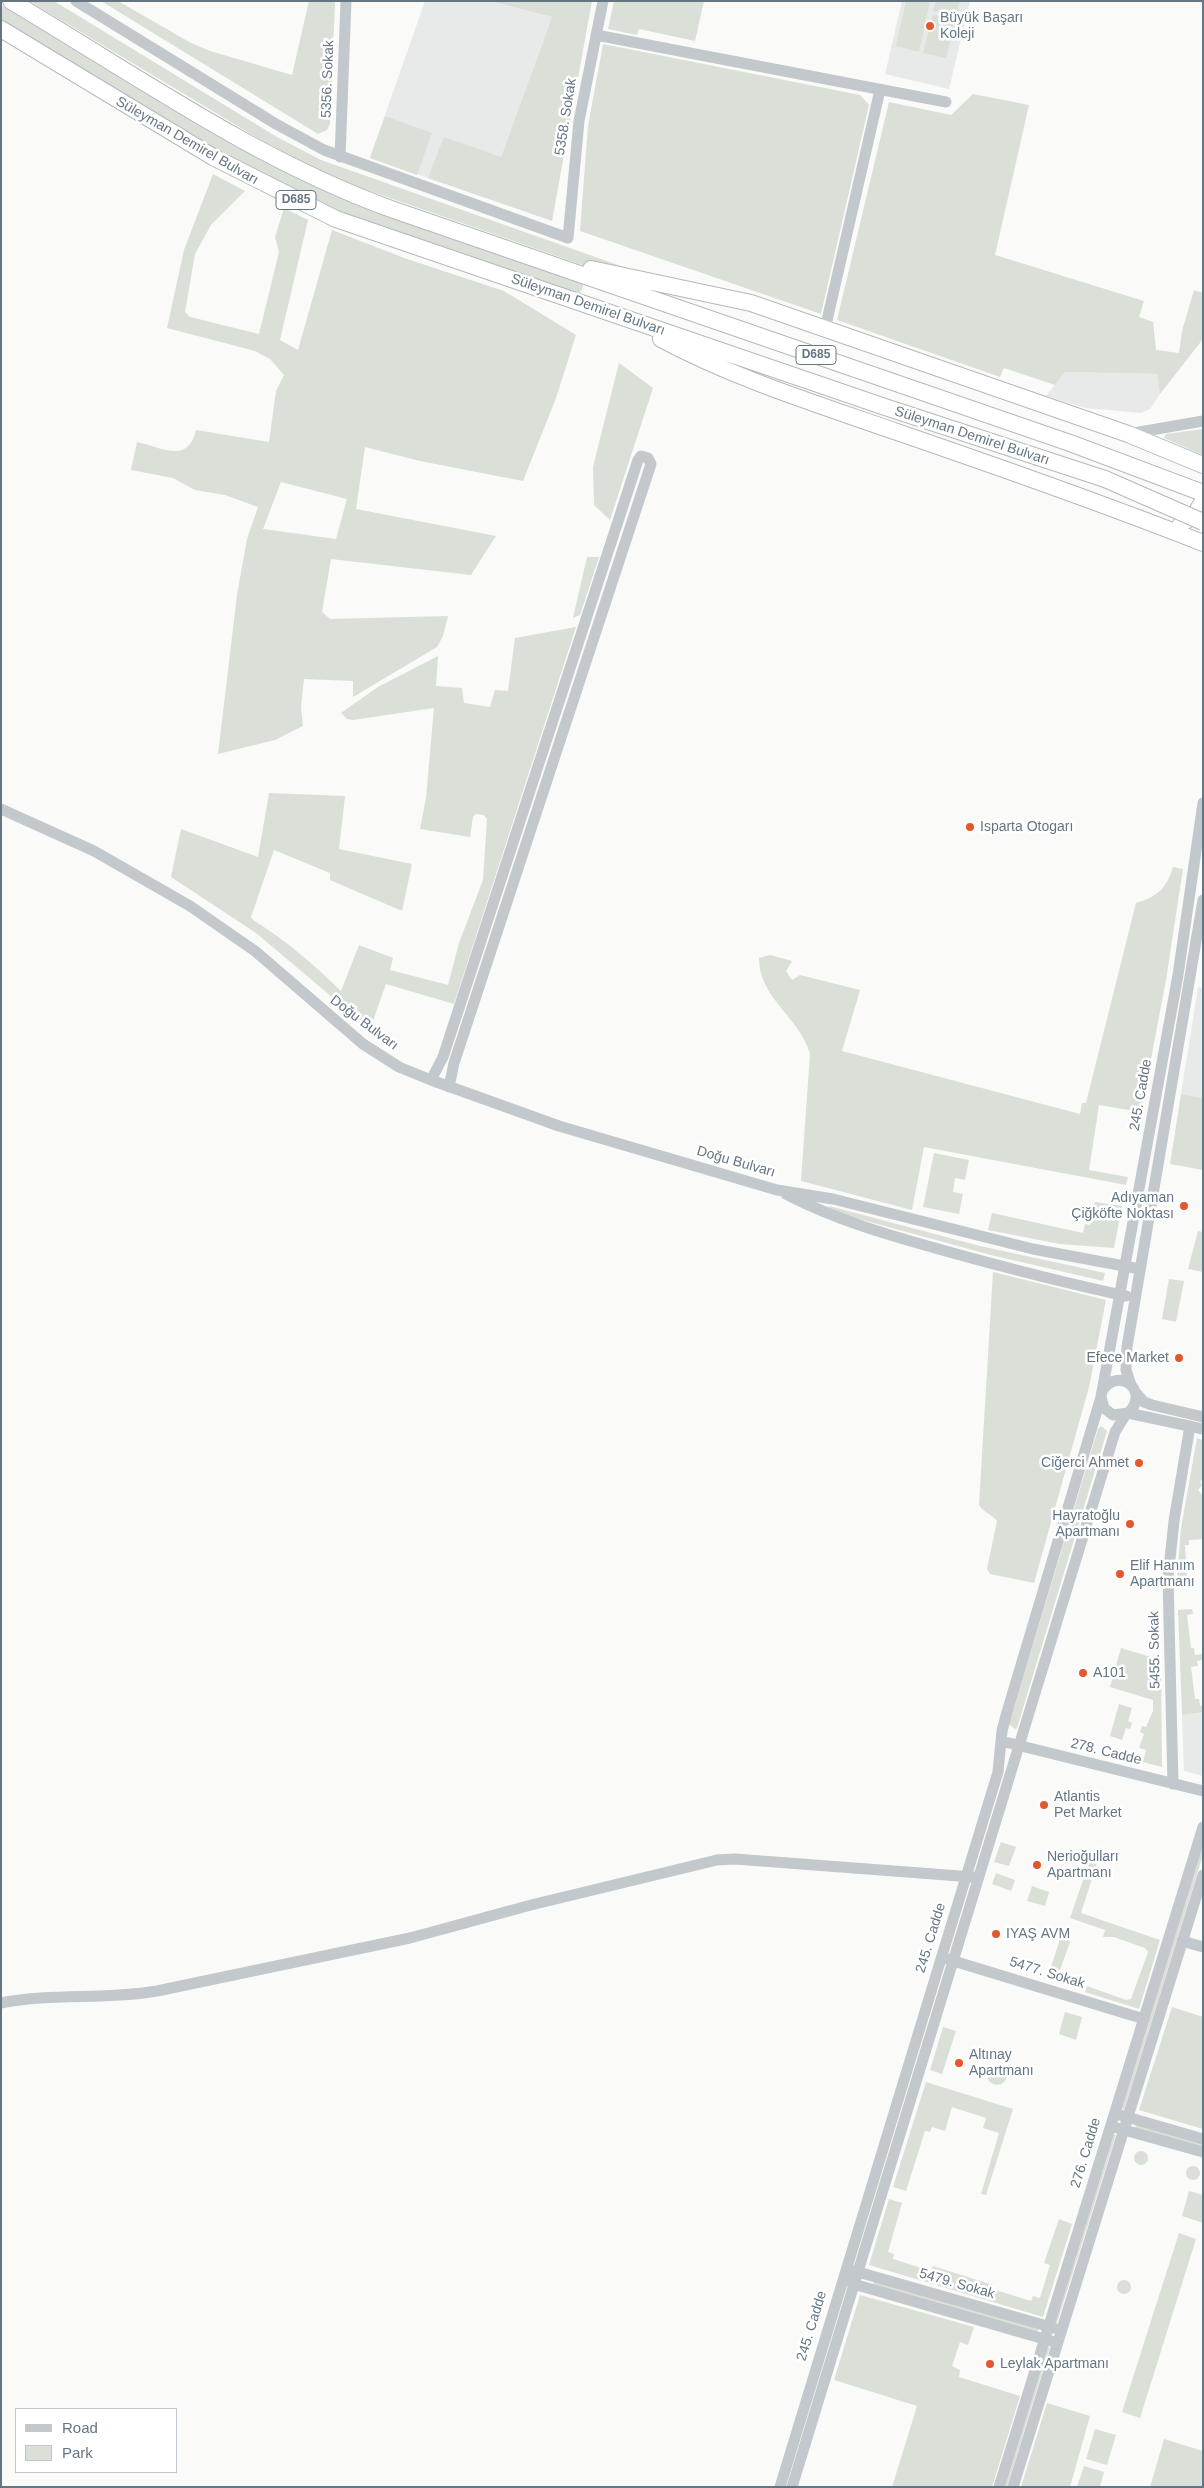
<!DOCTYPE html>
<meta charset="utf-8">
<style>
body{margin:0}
#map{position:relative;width:1204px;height:2488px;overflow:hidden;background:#fafaf8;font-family:Arial,sans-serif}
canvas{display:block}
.frame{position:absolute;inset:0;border:2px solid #657683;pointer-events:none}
.legend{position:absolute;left:15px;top:2408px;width:162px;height:65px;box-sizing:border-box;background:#fff;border:1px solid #c1c8cd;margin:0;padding:6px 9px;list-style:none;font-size:15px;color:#657683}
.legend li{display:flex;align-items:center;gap:10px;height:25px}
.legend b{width:25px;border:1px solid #c1c8cd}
</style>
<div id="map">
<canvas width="1204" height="2488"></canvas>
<div class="frame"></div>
<ul class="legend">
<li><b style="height:6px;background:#c3c8cc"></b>Road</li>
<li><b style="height:14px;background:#dadfd7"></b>Park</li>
</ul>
</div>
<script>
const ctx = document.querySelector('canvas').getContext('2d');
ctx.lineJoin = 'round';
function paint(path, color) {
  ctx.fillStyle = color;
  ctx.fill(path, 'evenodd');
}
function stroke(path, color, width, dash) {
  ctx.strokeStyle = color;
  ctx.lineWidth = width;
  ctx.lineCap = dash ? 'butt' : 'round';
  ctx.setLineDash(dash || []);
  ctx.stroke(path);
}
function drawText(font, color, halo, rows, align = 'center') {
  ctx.font = font + ' Arial,sans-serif';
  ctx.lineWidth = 5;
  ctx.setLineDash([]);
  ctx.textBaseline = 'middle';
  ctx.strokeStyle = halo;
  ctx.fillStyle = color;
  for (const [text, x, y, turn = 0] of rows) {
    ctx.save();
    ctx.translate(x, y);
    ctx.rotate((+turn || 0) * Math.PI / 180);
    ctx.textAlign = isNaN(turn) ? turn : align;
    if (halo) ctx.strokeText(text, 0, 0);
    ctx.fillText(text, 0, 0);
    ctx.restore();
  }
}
paint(new Path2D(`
 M425 1H490L552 17 486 198 370 158Z
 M902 1H970L949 89 885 74Z
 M1065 372 1157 374 1160 394 1150 409 1141 413 1085 408 1046 396Z
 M1198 987 1203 988V1098L1181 1094Z
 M1203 1712V1776L1184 1771 1182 1715Z`), '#e8e9e9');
paint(new Path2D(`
 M29 1H54L277 137 321 160 683 288 600 271 361 188 317 170 261 140Z
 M101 1H118L191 43 210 51 292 75 309 1H335L330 124 327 130 318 134Z
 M490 1H592L552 221 428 178 444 137 501 157 552 17Z
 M614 1H704L695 41 639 29 637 35 608 29Z
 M906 1H930L919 52 896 46Z
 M936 1H960L956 16 933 11Z
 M1 5 301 180 392 217 584 283 580 294 385 230 329 208 264 177 138 105 1 20Z
 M933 15 955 21 946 58 923 53Z
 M603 44 860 95 869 105 821 314 580 231 588 126Z
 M973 94 1029 105 995 255 1144 301 1139 317 1153 322 1156 350 1179 353 1182 331 1194 290 1203 293V339L1160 394 1157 374 1065 372 1055 385 1004 368 1000 377 837 320 889 102 951 115Z
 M385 116 432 133 417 175 370 158Z
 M213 174 245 191 211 225 195 254 185 312 190 317 259 334 279 252 275 237 284 208 308 220 280 340 298 350 332 230 407 259 504 291 576 335 556 398 523 481 420 461 365 447 356 509 496 536 471 575 331 559 322 612 330 619 448 616 443 636 437 647 353 697V681L304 679 301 707 303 726 275 740 218 754 237 595 247 539 258 507 225 495 195 490 173 478 131 470 137 442C161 447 188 465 196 430L269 442 276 391 284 375 270 359 255 351 167 328 184 250ZM281 482 347 499 336 539 263 529Z
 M619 363 653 388 610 520 594 505 593 467Z
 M1203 429V455L1164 438 1166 434Z
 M587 557H599L580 615 573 618Z
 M576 627 454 1004 386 984 370 1029 256 933 171 877 181 829 258 857 269 793 345 796 339 849 412 864 402 911 330 880V873L274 850 251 917 253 920C287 941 312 963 341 991L359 945 393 958 390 970 448 985 459 943 483 880 487 819 484 815 476 814 473 817 470 837 420 829 426 798 434 708 353 720 347 719 341 713 378 687 438 656 436 686 462 688 464 703 490 707 495 690 508 691 515 638Z
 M1173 867 1183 869 1166 980 1141 1112 1099 1105 1089 1170 1128 1177 1126 1185 924 1147 912 1210 801 1181 810 1054C800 1017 759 999 759 958L770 955 792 961 786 971 792 980 800 975 860 990 842 1051 1080 1114 1082 1103H1086L1136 903C1157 897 1167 888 1173 867Z
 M1181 1094 1203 1098V1170L1170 1164Z
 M934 1153 969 1160 965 1180 955 1178 953 1192 963 1194 959 1214 923 1207Z
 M1095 1202 1122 1206 1114 1248 1060 1244 988 1230 992 1213 1083 1233 1085 1224 1090 1225Z
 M829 1206 980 1246 1105 1273 1103 1281 991 1255 848 1216 829 1208Z
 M1198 1231 1203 1232V1272L1188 1269Z
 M993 1272 1106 1300 1089 1387 1034 1583 990 1574 987 1569 997 1521C992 1514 984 1513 979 1505Z
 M1169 1279 1184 1281 1176 1322 1162 1319Z
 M1101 1426 1107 1431 1017 1728 1015 1729 1009 1724 1098 1429Z
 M1197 1438 1203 1440V1479L1200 1482 1202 1485 1198 1490 1203 1496V1539L1189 1540V1545H1185L1187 1576 1183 1580H1177L1181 1528Z
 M1192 1609 1193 1614 1187 1615 1191 1648H1194L1195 1655 1203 1654V1660L1197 1661 1198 1666 1191 1667 1195 1699H1199L1200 1706 1203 1705V1712L1182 1715 1178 1610Z
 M1121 1648 1161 1660 1162 1767 1143 1762 1146 1750 1139 1748 1144 1734 1140 1732 1142 1726 1146 1727 1153 1711V1700L1110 1687Z
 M1119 1704 1132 1708 1128 1721 1132 1723 1130 1729 1126 1728 1122 1740 1110 1736Z
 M1001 1842 1016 1847 1009 1866 994 1862Z
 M1203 1845V1855L1124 2110 1121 2109Z
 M1092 1854 1099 1857 1081 1913 1160 1940 1139 2009 1085 1992 1087 1986 1126 2000 1131 1999 1148 1952 1145 1948 1114 1937H1103L1105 1930 1070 1918Z
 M996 1873 1015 1880 1011 1891 992 1884Z
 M1032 1886 1049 1892 1045 1906 1027 1901Z
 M1061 1936 1071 1939 1060 1970 1051 1967Z
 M1172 2007 1203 2017V2129L1139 2110Z
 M1065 2012 1082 2017 1076 2040 1059 2034Z
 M943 2027 956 2031 942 2074 930 2070Z
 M987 2075a10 10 0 1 1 20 0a10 10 0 1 1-20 0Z
 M926 2082 1013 2109 986 2195 981 2194 999 2133 983 2128 986 2118 952 2107 945 2131 932 2127 930 2132 925 2131 906 2191 893 2187Z
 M1136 2125 1203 2144V2147L1135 2128Z
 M1113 2134 1116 2135 1057 2323 1055 2322Z
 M1134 2158a7 7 0 1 1 14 0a7 7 0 1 1-14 0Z
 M1186 2173a7 7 0 1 1 14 0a7 7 0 1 1-14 0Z
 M1189 2191 1203 2195V2223L1182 2216Z
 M889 2199 902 2203 888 2252 894 2254 893 2259 931 2271 933 2266 993 2285 992 2289 1031 2301 1033 2296 1040 2298 1050 2265 1044 2263 1059 2219 1072 2224 1043 2317 869 2265Z
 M1179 2233 1196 2239 1140 2418 1122 2412Z
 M1117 2287a7 7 0 1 1 14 0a7 7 0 1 1-14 0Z
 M874 2281 1039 2329 1037 2332 873 2285Z
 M860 2295 974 2327 968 2345 960 2342 952 2366 960 2370 959 2377 1020 2396 992 2487H892L917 2406 834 2380Z
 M1047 2347H1050L1007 2487H1004Z
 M1047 2403 1090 2416 1070 2487H1021Z
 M1095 2429 1116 2435 1107 2465 1086 2459Z
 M1164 2439 1203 2451V2487H1150Z
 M1084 2466 1104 2472 1100 2487H1077Z`), '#dadfd7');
const highway = new Path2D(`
 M11 1C136 75 257 161 394 210L1070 443 1203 493
 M1 29 213 157 336 219 885 407 1105 479
 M591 269 751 303 1128 434 1203 465
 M661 339C736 379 817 404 897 432 999 467 1102 503 1203 543
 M1181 524 1196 513 1203 501`);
stroke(highway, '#b4b9bd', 18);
stroke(new Path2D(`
 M76 1 276 124 324 150 568 238 579 121 603 1
 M596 35 946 102
 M340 157 346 1
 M825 329 880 90
 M1128 434 1203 421
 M1 809 94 851 190 906 255 951 363 1044 399 1067 431 1080 559 1126 777 1190 833 1199 1033 1249 1140 1269
 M431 1080 443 1057 638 460 641 456 648 458 651 464 454 1063 449 1087
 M786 1194C836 1220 888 1235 942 1250 1003 1267 1065 1283 1126 1296
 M1131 1385 1126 1370 1127 1347 1203 900
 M1102 1391C1119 1365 1151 1392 1128 1413L1113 1415 1104 1408 1101 1397 1178 975 1203 803
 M1136 1393 1144 1402 1152 1405 1203 1417
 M1128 1413 1203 1429
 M1001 1741 1203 1791
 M1173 1784 1168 1578 1174 1521 1190 1426
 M1182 1941 1203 1947
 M947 1959 1144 2019
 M1 2003C53 1993 106 2000 157 1991L410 1938 531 1905 717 1860 735 1859 973 1877
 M1120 2115 1203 2139
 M1117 2128 1203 2152
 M851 2270 1054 2328
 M846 2280 857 2285 1051 2341
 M780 2487 998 1772 1002 1731 1007 1712 1101 1397
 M792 2487 1115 1432 1126 1414
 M999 2487 1203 1827
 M1013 2487 1203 1875`), '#c3c8cc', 11);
stroke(highway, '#fff', 16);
const highwayBridge = new Path2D(`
 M1105 479 1203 522`);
stroke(highwayBridge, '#b4b9bd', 18, []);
stroke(highwayBridge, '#fff', 16);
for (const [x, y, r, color] of [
 [930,26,5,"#e4572e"],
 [970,827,5,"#e4572e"],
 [1184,1206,5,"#e4572e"],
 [1179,1358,5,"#e4572e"],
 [1139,1463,5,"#e4572e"],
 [1130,1524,5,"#e4572e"],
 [1120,1574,5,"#e4572e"],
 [1083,1673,5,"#e4572e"],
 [1044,1805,5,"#e4572e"],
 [1037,1865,5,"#e4572e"],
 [996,1934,5,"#e4572e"],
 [959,2063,5,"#e4572e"],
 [990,2364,5,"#e4572e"]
]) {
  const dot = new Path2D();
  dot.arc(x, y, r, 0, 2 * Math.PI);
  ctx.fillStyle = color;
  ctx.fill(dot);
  stroke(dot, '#fff', 2);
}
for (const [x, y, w] of [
 [296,200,40],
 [816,355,40]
]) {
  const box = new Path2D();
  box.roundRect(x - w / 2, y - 9.5, w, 19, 4);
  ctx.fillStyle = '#fff';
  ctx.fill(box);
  stroke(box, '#657683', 1);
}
drawText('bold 12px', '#657683', null, [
 ["D685",296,200],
 ["D685",816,355]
]);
drawText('14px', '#657683', '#fff', [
 ["Büyük Başarı",940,18],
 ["Koleji",940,34],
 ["Isparta Otogarı",980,827],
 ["Adıyaman",1174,1198,"right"],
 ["Çiğköfte Noktası",1174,1214,"right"],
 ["Efece Market",1169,1358,"right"],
 ["Ciğerci Ahmet",1129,1463,"right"],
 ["Hayratoğlu",1120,1516,"right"],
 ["Apartmanı",1120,1532,"right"],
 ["Elif Hanım",1130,1566],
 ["Apartmanı",1130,1582],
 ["A101",1093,1673],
 ["Atlantis",1054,1797],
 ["Pet Market",1054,1813],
 ["Nerioğulları",1047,1857],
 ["Apartmanı",1047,1873],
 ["IYAŞ AVM",1006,1934],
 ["Altınay",969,2055],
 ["Apartmanı",969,2071],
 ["Leylak Apartmanı",1000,2364]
], 'left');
drawText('14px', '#657683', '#fff', [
 ["5356. Sokak",328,79,-88],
 ["5358. Sokak",566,117,-81],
 ["Süleyman Demirel Bulvarı",187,141,30],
 ["Süleyman Demirel Bulvarı",588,305,19],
 ["Süleyman Demirel Bulvarı",972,436,18],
 ["Doğu Bulvarı",364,1023,37],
 ["245. Cadde",1141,1095,-80],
 ["Doğu Bulvarı",736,1162,16],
 ["5455. Sokak",1155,1650,-91],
 ["278. Cadde",1106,1752,14],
 ["245. Cadde",931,1938,-73],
 ["5477. Sokak",1047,1973,17],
 ["276. Cadde",1086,2153,-73],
 ["5479. Sokak",957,2284,16],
 ["245. Cadde",812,2326,-73]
]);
</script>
